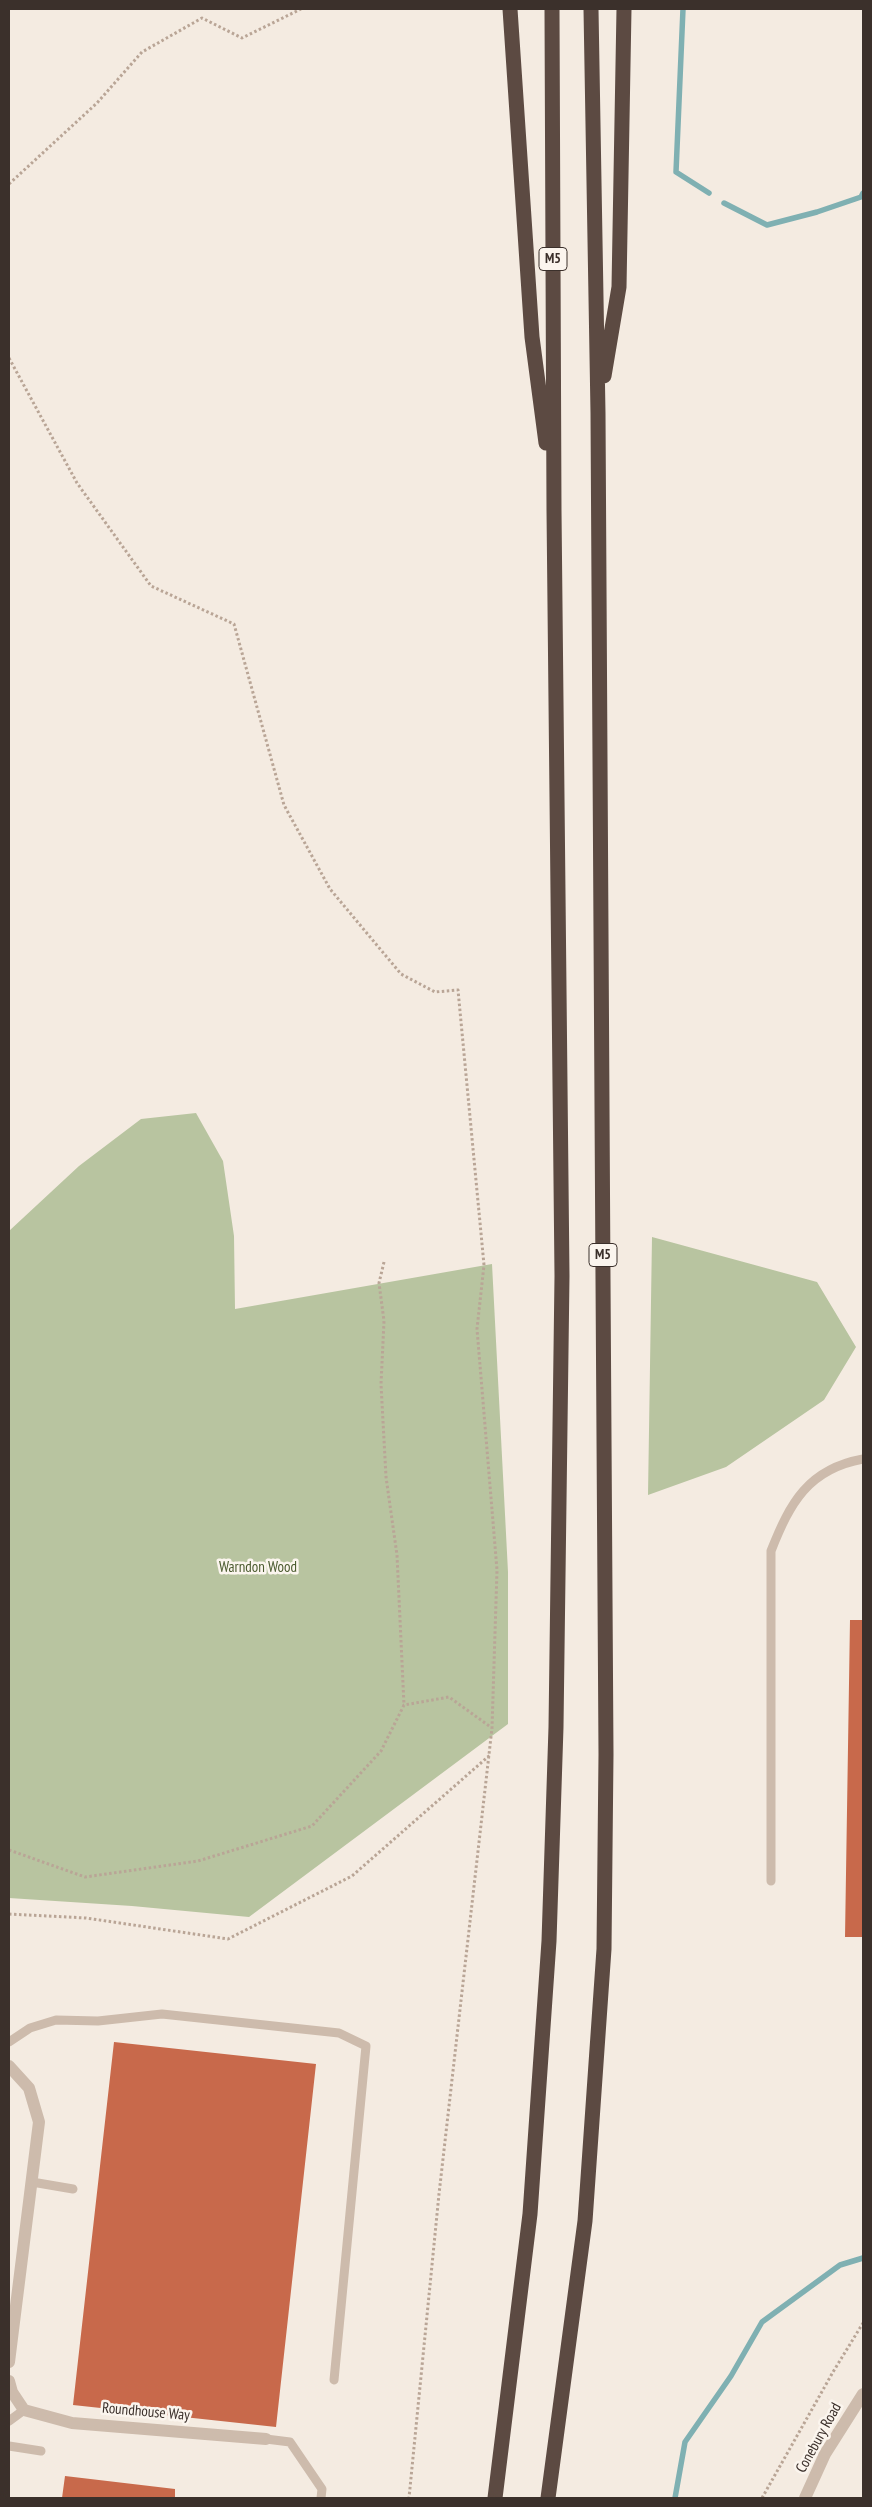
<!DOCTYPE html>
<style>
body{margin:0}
#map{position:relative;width:872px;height:2507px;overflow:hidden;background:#f4ebe1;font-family:"PT Sans Narrow",sans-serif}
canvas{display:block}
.frame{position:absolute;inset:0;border:10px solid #3b302b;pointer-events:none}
</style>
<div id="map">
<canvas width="872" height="2507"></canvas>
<div class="frame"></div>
</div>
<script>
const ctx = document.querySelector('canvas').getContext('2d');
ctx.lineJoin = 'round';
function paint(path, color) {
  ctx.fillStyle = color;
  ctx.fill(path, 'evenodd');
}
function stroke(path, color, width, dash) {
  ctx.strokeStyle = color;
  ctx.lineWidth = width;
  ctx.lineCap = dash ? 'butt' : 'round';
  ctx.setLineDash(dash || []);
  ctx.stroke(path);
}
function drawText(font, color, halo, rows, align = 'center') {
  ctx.font = font + ' "PT Sans Narrow",sans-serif';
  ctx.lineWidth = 5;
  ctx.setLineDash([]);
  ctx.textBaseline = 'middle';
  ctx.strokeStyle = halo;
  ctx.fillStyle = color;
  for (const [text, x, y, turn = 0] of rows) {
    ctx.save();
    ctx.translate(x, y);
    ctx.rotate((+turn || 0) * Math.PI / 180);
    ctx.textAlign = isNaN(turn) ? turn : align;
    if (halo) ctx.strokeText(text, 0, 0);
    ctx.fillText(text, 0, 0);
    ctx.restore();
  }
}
paint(new Path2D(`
 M196 1113 223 1161 234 1236 235 1309 492 1264 508 1572V1724L249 1917 132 1906 9 1898V1231L79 1166 141 1119Z
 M652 1237 817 1282 856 1347 824 1400 726 1467 648 1495Z`), '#b8c4a0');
stroke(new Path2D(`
 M683 9 676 172 709 193
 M724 203 767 225 817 212 861 197 863 193
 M675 2498 685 2442 731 2376 762 2322 840 2265 863 2258`), '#7fb0b2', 5.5);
paint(new Path2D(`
 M850 1620H863V1937H845Z
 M114 2042 316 2064 276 2427 73 2405Z
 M65 2476 175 2489V2498H62Z`), '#c8694b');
stroke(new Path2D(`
 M9 184 97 103 142 52 202 18 242 38 301 9
 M9 358 77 483 151 586 234 624 284 805 330 889 401 974 435 992 458 990 484 1265 477 1329 497 1570 492 1728 439 2194 409 2498
 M384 1262 379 1283 384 1321 381 1384 386 1477 397 1555 404 1705
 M9 1850 85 1877 198 1861 312 1826 381 1751 404 1705 449 1697 492 1728
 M9 1914 86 1918 228 1939 352 1876 490 1755
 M762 2498 833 2372 863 2323`), '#b9a596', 3, [2.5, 2.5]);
stroke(new Path2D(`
 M771 1881V1551C790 1503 808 1469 863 1459
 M9 2042 30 2028 56 2020 98 2021 162 2014 339 2033 366 2046 334 2380
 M32 2182 73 2189
 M9 2421 24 2410
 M266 2439 290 2442 322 2489 321 2498
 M9 2446 41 2451`), '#cdbbac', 9);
stroke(new Path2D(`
 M9 2066 29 2088 39 2122 9 2362
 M9 2381 12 2392 24 2410 72 2423 266 2439
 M805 2498 825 2454 863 2394`), '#cdbbac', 12);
stroke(new Path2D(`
 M510 9 532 337 546 443
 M604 376 619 287 624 9
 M495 2498 530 2214 549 1941 556 1727 562 1276 554 510 552 9
 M548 2498 585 2221 604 1949 606 1754 603 1279 598 413 591 9`), '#5c4a42', 15);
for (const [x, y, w] of [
 [553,259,28],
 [603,1255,28]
]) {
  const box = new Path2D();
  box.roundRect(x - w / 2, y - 11.5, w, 23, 4);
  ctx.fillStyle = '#fbf5ee';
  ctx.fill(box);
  stroke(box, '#3b302b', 1);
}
drawText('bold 14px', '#3b302b', null, [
 ["M5",553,259],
 ["M5",603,1255]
]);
drawText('15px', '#4a5a2e', '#fbf5ee', [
 ["Warndon Wood",258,1568]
]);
drawText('15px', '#3b302b', '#fbf5ee', [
 ["Roundhouse Way",146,2412,5],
 ["Conebury Road",819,2438,-61]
]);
</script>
